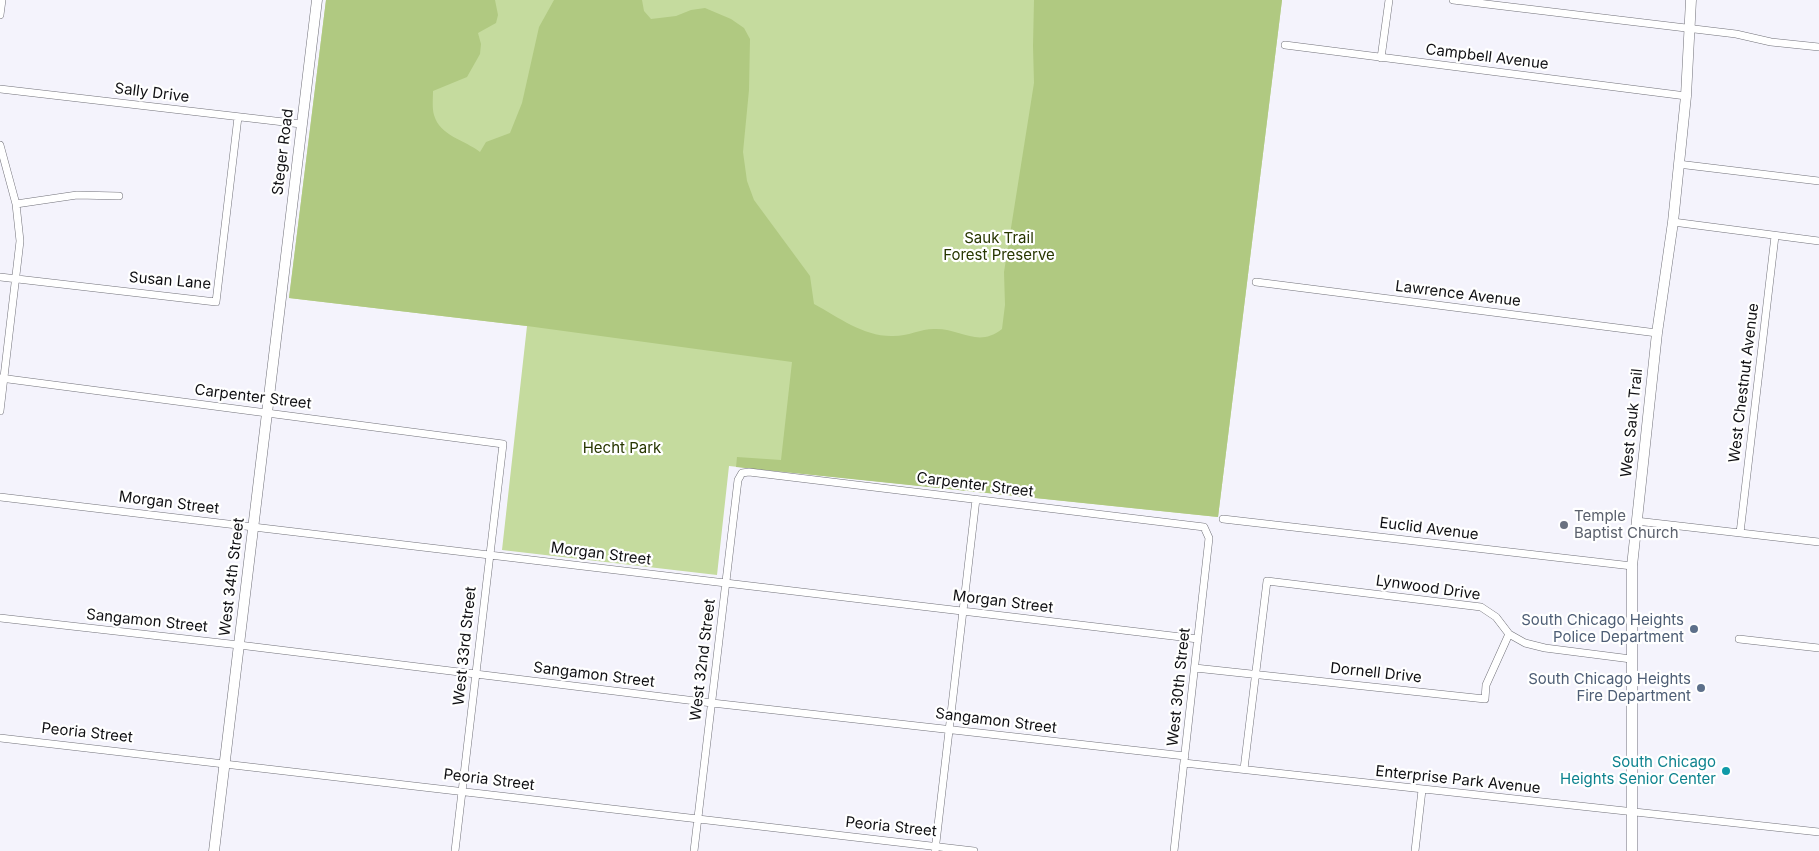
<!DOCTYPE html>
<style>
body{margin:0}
canvas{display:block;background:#f4f3fc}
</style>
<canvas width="1819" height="851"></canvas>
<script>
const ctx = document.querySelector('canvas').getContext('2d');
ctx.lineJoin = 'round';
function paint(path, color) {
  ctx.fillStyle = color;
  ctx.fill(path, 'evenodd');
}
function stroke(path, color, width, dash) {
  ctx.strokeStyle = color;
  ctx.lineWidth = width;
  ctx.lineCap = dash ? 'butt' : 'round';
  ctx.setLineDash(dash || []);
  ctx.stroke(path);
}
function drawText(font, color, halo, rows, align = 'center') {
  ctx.font = font + ' Inter,sans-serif';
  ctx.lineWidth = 4.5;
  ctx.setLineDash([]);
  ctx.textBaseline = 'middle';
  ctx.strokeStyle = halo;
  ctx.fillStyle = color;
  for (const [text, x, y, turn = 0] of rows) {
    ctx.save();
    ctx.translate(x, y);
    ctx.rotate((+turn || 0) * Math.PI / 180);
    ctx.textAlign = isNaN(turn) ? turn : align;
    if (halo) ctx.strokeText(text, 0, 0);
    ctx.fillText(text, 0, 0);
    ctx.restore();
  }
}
paint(new Path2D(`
 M326 0H1282L1218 517 729 466 717 575 502 550 527 326 289 298Z`), '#c5db9e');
paint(new Path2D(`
 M326 0H495L498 15 496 23 478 33 481 44 480 54 467 77 433 91C433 98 432 108 434 115 440 136 465 140 480 152L486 142 510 133 522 103 539 27 554 0H642L644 11 651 19 676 16 691 10 705 8 731 19 744 28 750 39 749 90 743 152 747 181 754 200 810 276 814 304C838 317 863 336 891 336 907 337 922 328 936 329 962 329 978 348 1002 329L1005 305 1004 272 1034 83 1033 46 1034 0H1282L1218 517 736 467 737 457 781 460 792 362 527 326 289 298Z`), '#b0c981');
const street = new Path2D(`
 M1453 0 1736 34 1771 42 1819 47
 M0 15 2 0
 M1285 45 1686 96
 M1381 58 1389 0
 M0 89 301 124
 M0 145 16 204 20 241 0 411
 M1678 164 1819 181
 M16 204 77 195 119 196
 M1673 222 1819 241
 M0 277 216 302 238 117
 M1256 282 1657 333
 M0 378 503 444 455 851
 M0 497 1198 639
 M1223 519 1632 566
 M1636 521 1819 542
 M1740 533 1775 236
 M0 618 239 645 712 703 1185 756
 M1739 639 1819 648
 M1195 668 1485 699 1486 685 1509 634
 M0 738 974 851
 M1184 763 1819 832
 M1244 769 1267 581 1481 607 1496 617 1509 634 1525 643 1545 648 1631 659
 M694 851 738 480 742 473 749 472 1204 527 1209 538 1174 851
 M935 851 976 499
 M1415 851 1422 790`);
const secondary = new Path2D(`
 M214 851 317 0
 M1632 851V566L1657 333 1673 222 1686 96 1691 0`);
stroke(street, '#717179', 8);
stroke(secondary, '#717179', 11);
stroke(street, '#fff', 7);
stroke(secondary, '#fff', 10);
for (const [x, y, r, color] of [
 [1564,525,5,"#6b7280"],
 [1694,629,5,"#5c6f8a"],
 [1701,688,5,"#5c6f8a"],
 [1726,771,5,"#0f9aa8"]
]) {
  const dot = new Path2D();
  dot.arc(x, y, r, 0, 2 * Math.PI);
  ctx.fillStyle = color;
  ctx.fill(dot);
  stroke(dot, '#fff', 2);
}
drawText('15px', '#0f0f12', '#fff', [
 ["Campbell Avenue",1487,57,7],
 ["Sally Drive",152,93,7],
 ["Steger Road",283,152,-83],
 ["Susan Lane",170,281,5],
 ["Lawrence Avenue",1458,294,7],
 ["West Chestnut Avenue",1744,383,-83],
 ["Carpenter Street",253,397,7],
 ["West Sauk Trail",1632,423,-84],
 ["Carpenter Street",975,485,7],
 ["Morgan Street",169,503,7],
 ["Euclid Avenue",1429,529,7],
 ["Morgan Street",601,554,7],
 ["West 34th Street",232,577,-83],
 ["Lynwood Drive",1428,588,8],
 ["Morgan Street",1003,602,7],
 ["Sangamon Street",147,621,6],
 ["West 33rd Street",465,646,-84],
 ["West 32nd Street",703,660,-83],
 ["Dornell Drive",1376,673,6],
 ["Sangamon Street",594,675,7],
 ["West 30th Street",1179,687,-84],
 ["Sangamon Street",996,721,7],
 ["Peoria Street",87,733,6],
 ["Peoria Street",489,780,7],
 ["Enterprise Park Avenue",1458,780,6],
 ["Peoria Street",891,827,6]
]);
drawText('15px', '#273600', '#fff', [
 ["Sauk Trail",999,238],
 ["Forest Preserve",999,255],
 ["Hecht Park",622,448]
]);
drawText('15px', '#5b616d', '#fff', [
 ["Temple",1574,516],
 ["Baptist Church",1574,533]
], 'left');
drawText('15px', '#4e5e75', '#fff', [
 ["South Chicago Heights",1684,620],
 ["Police Department",1684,637],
 ["South Chicago Heights",1691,679],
 ["Fire Department",1691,696]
], 'right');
drawText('15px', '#0d838f', '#fff', [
 ["South Chicago",1716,762],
 ["Heights Senior Center",1716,779]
], 'right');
</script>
